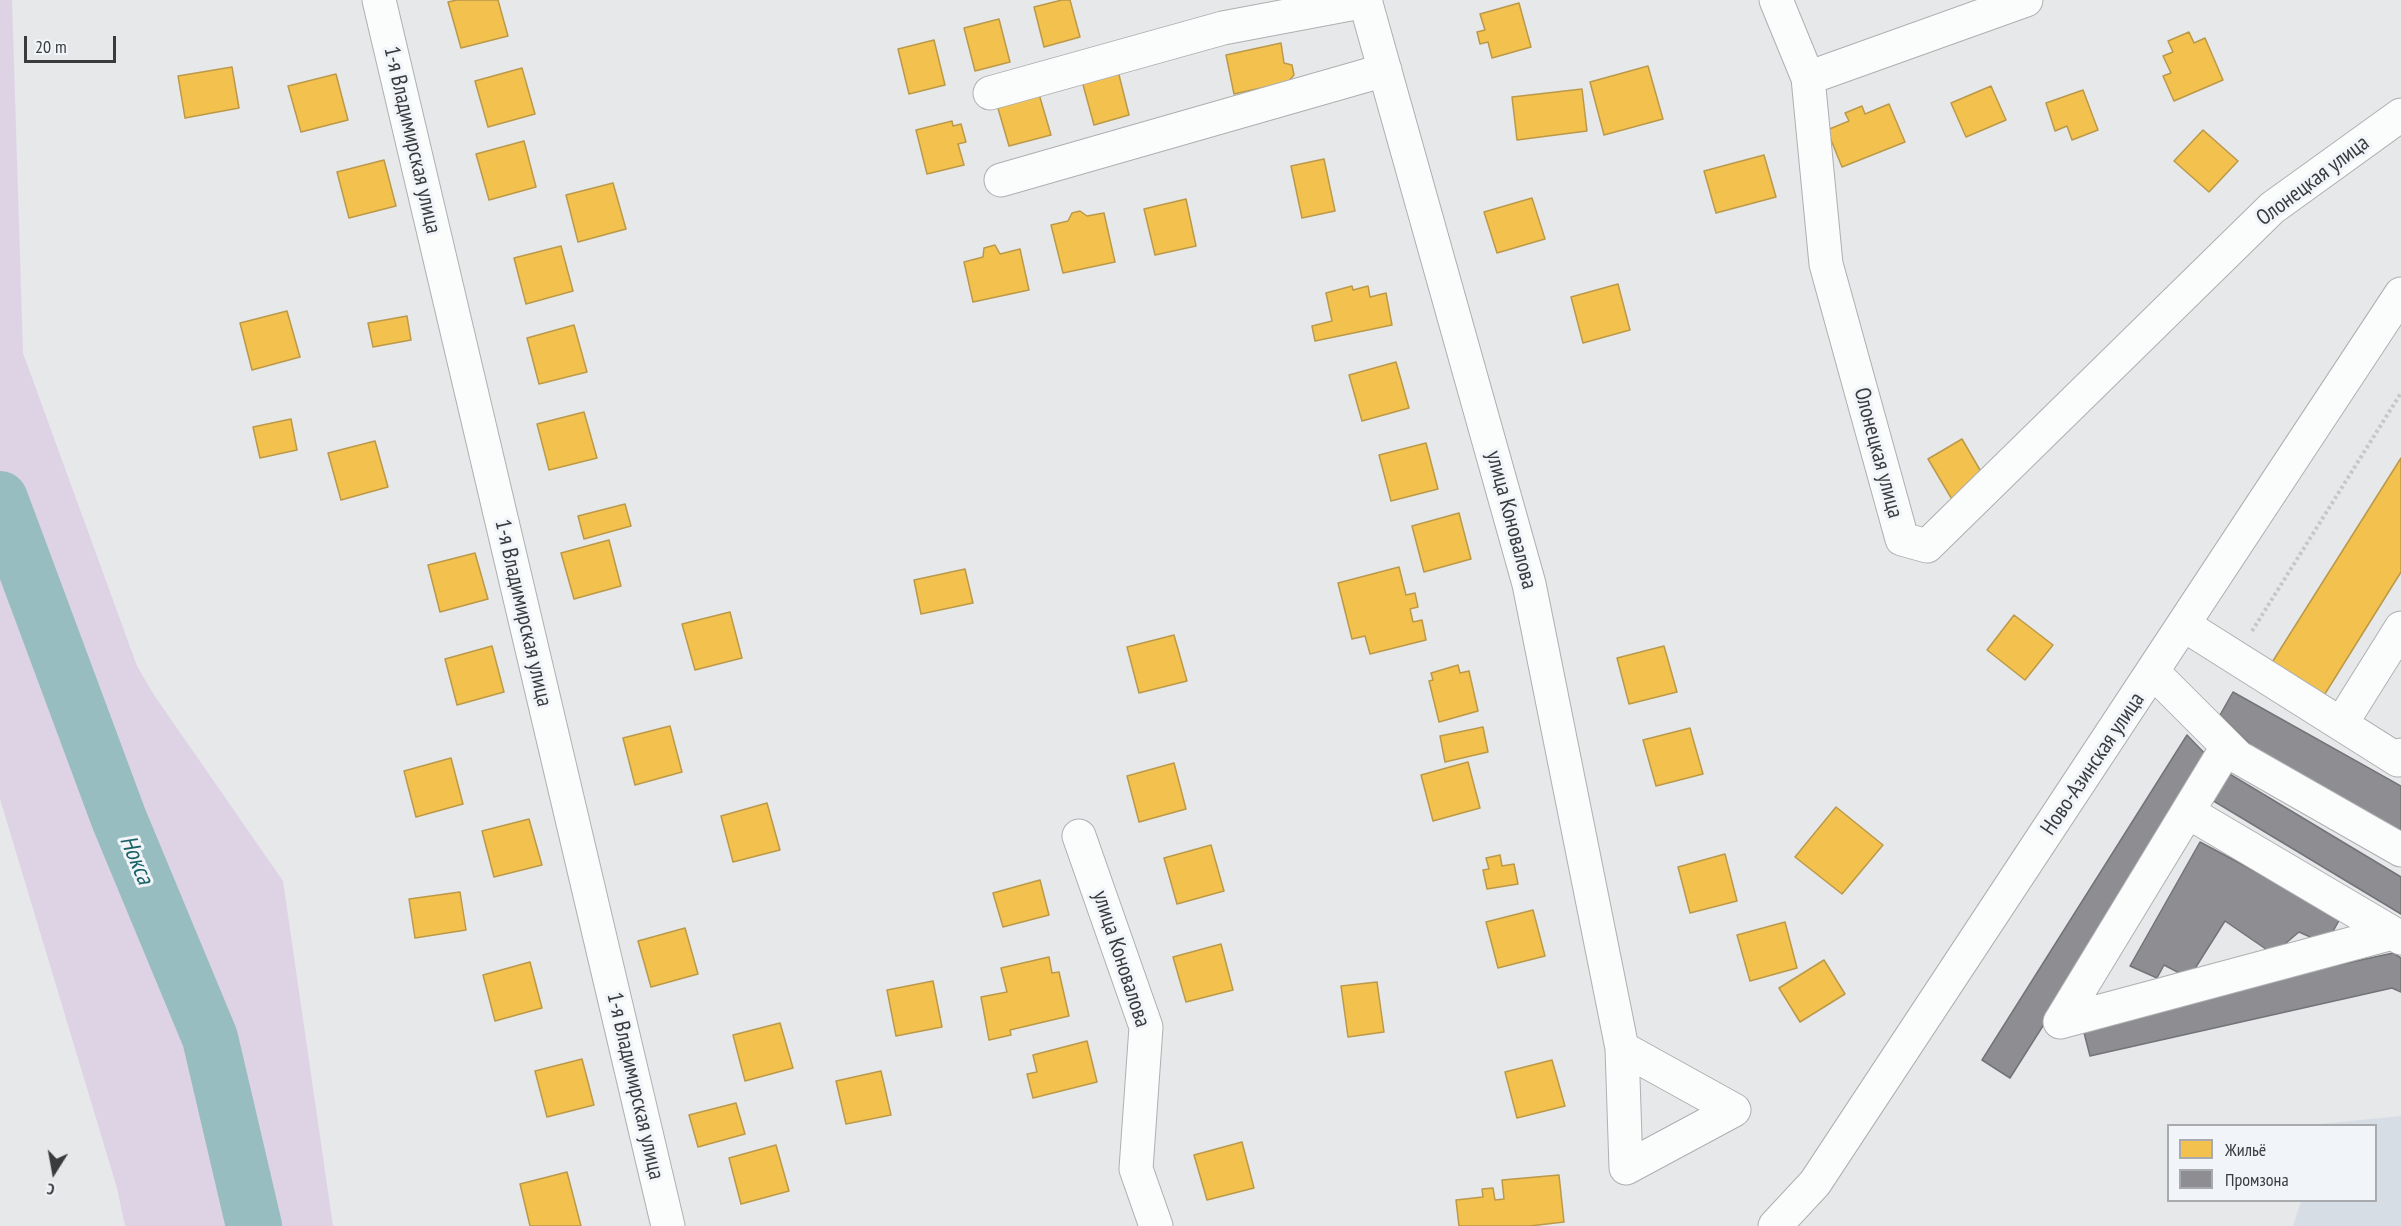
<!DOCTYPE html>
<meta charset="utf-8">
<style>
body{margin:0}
#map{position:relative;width:2401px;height:1226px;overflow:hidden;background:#e6e8ea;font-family:"PT Sans Narrow",sans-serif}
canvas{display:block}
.legend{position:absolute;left:2167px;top:1124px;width:210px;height:78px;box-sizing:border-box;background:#f1f4f9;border:2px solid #a8aaae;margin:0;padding:8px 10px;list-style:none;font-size:18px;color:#3a3b3d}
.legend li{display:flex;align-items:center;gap:12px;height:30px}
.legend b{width:30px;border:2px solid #a8aaae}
.north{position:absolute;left:24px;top:1142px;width:60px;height:60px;-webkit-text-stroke:4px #f1f4f9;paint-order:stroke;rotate:191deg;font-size:16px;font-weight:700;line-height:24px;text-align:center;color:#3a3b3d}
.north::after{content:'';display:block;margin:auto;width:21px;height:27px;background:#3a3b3d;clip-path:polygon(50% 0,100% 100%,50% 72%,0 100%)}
.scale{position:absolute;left:24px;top:36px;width:92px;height:27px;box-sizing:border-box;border:3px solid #3a3b3d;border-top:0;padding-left:8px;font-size:18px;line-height:21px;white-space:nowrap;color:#3a3b3d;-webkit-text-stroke:4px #f1f4f9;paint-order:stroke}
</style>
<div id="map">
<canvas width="2401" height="1226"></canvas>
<ul class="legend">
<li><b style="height:16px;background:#f2c14e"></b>Жильё</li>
<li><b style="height:16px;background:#8d8d92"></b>Промзона</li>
</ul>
<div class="north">С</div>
<div class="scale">20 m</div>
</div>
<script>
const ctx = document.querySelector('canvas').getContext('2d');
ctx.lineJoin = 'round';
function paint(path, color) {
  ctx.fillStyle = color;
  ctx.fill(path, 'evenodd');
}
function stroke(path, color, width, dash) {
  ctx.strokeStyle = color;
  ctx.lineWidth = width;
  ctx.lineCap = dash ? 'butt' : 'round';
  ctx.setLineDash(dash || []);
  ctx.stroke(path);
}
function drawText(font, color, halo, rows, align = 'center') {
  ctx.font = font + ' "PT Sans Narrow",sans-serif';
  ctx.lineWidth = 6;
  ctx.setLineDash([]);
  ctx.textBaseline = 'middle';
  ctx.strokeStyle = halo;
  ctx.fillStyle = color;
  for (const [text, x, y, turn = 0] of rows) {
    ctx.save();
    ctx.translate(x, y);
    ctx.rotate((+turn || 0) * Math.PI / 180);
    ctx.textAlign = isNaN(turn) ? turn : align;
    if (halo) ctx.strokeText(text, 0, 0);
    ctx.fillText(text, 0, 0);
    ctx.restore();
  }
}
paint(new Path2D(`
 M2401 1116V1226H2293L2301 1201 2376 1200V1126L2311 1125Z`), '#d7dde4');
paint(new Path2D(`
 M0 0H12L23 353 137 666 154 695 283 881 333 1226H125L117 1188 0 799Z`), '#ded3e5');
const homes = new Path2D(`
 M457 0H498L508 36 461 48 448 2Z
 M1062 0H1070L1080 37 1044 47 1034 7Z
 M1519 3 1531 47 1492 58 1488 42 1480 44 1477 32 1485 30 1480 14Z
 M999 19 1010 62 975 71 964 28Z
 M2189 32 2194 43 2205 38 2223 80 2174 101 2163 76 2171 73 2163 56 2173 52 2168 41Z
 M934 40 945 85 909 94 898 49Z
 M1281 43 1284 63 1292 65 1294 75 1288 82 1234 94 1226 55Z
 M1648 66 1663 119 1604 135 1590 82Z
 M232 67 239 108 185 118 178 76Z
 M522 68 535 114 488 127 475 81Z
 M1118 71 1129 115 1094 125 1082 81Z
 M336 74 348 120 301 132 288 86Z
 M1991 86 2006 120 1966 137 1951 103Z
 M1582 89 1587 131 1517 140 1512 97Z
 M2083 90 2098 130 2072 140 2067 126 2055 131 2046 103Z
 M1039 94 1051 135 1009 146 997 105Z
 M1889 104 1905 142 1842 167 1827 130 1849 121 1845 113 1862 106 1865 114Z
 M952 121 953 126 961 124 966 142 958 144 964 165 927 174 916 130Z
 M2203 130 2238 161 2209 192 2174 161Z
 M524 141 536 187 489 200 476 154Z
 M1764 155 1776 197 1716 213 1704 171Z
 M1324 159 1335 211 1302 218 1291 166Z
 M384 160 396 206 349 218 337 172Z
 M613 183 626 229 578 242 566 195Z
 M1532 198 1545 239 1497 253 1484 212Z
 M1186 199 1196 246 1155 255 1144 209Z
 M1080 211 1087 216 1104 213 1115 262 1063 273 1051 225 1068 221 1072 213Z
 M995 245 1000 254 1020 249 1029 290 973 302 964 262 983 257 984 248Z
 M561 246 573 291 526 304 514 258Z
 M1618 284 1630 330 1583 343 1571 297Z
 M1352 286 1353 290 1368 286 1370 297 1386 293 1392 325 1315 341 1312 326 1332 321 1326 293Z
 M287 311 300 357 252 370 240 323Z
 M407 316 411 340 373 347 368 323Z
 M574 325 587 372 539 384 527 338Z
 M1396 362 1409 408 1362 421 1349 375Z
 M584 412 597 458 549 470 537 424Z
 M291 419 297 450 260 458 253 427Z
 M1962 439 1987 482 1953 501 1928 459Z
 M375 441 388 487 341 500 328 453Z
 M1426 443 1438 489 1391 501 1379 455Z
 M2401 458V572L2323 697 2271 664Z
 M625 504 631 526 584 539 578 516Z
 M1459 513 1471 559 1424 572 1412 526Z
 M609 540 621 586 574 599 561 553Z
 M475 553 488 599 440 612 428 565Z
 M1399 567 1406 595 1415 593 1418 607 1410 609 1413 622 1422 620 1426 640 1370 654 1365 636 1352 639 1338 583Z
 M965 569 973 603 921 614 914 580Z
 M730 612 742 658 695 670 682 624Z
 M2014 615 2053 645 2025 680 1987 650Z
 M1174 635 1187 681 1139 693 1127 647Z
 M492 646 504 692 457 705 445 659Z
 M1664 646 1677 692 1629 704 1617 658Z
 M1458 665 1460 673 1469 671 1478 711 1439 722 1429 681 1433 680 1431 673Z
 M670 726 682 772 635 785 623 738Z
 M1483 727 1488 752 1445 762 1440 736Z
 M1690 728 1703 774 1656 786 1643 740Z
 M451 758 463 804 416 817 404 771Z
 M1468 762 1480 808 1433 821 1421 775Z
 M1174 763 1186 809 1139 822 1127 776Z
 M767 803 780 850 733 862 721 816Z
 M1836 807 1883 845 1842 894 1795 857Z
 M529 819 542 865 494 877 482 831Z
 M1211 845 1224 891 1177 904 1164 858Z
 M1725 854 1737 901 1690 913 1678 867Z
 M1500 855 1502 866 1514 864 1518 884 1487 889 1483 870 1489 869 1486 858Z
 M1040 880 1049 915 1003 927 993 893Z
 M460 892 466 930 415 938 409 899Z
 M1533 910 1545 956 1498 968 1486 922Z
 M1785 922 1797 968 1750 981 1737 935Z
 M685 928 698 974 651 987 638 941Z
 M1221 944 1233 990 1186 1002 1173 957Z
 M1049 957 1052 973 1059 972 1069 1016 1010 1030 1011 1035 989 1040 981 997 1007 992 1001 968Z
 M1824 960 1845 994 1800 1022 1779 988Z
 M530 962 542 1008 495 1021 483 975Z
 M933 981 942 1027 896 1036 887 990Z
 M1377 982 1384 1032 1348 1037 1341 986Z
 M780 1023 793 1068 745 1081 733 1035Z
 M1087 1041 1097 1082 1033 1098 1027 1074 1037 1072 1033 1055Z
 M582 1059 594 1105 547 1117 535 1071Z
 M1552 1060 1565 1106 1517 1118 1505 1072Z
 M881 1071 891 1115 846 1124 836 1081Z
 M736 1103 745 1134 698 1147 689 1115Z
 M1242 1142 1254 1188 1207 1200 1194 1155Z
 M776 1145 789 1191 741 1204 729 1158Z
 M567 1172 581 1226H530L520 1184Z
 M1559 1175 1564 1222 1530 1226H1459L1456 1200 1483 1197 1482 1189 1493 1188 1495 1200 1504 1199 1502 1180Z`);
paint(homes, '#f2c14e');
stroke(homes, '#bb9949', 1.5);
const industry = new Path2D(`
 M2233 692 2401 786V836L2266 760 2220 715Z
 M2187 735 2211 760 2010 1078 1982 1060Z
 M2223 770 2401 877V914L2207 797Z
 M2200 842 2341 917 2326 944 2299 932 2273 954 2225 921 2189 978 2164 965 2157 978 2130 966Z
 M2393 953 2401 958V992L2392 988 2090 1056 2081 1021Z`);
paint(industry, '#8d8d92');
stroke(industry, '#747478', 1.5);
stroke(new Path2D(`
 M0 499 119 819 210 1038 254 1226`), '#98bdc0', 56);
const minor = new Path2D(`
 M379 0 668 1226
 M1365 0 1529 584 1622 1048
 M1776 0 1808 78
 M2026 0 1808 78 1826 264 1902 539 1927 546 2272 208 2401 115
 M990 93 1223 28 1366 1
 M1001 180 1385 70
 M2184 625 2398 760 2401 755
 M2153 672 2238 757 2401 850
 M2341 724 2401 628
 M2188 812 2401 938
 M1079 836 1146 1027 1136 1169 1156 1226
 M2060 1022 2392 933
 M2060 1022 2227 747
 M1622 1048 1734 1110 1626 1168Z
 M1775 1226 1815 1183 2401 294`);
stroke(minor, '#aeafb1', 35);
stroke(new Path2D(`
 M2252 631 2401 393`), '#c7c7c7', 4, [3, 3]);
stroke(minor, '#fbfcfc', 33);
drawText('22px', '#3a3b3d', '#f1f4f9', [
 ["1-я Владимирская улица",412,140,77],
 ["Олонецкая улица",2313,181,-37],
 ["Олонецкая улица",1878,453,75],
 ["улица Коновалова",1511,520,75],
 ["1-я Владимирская улица",523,613,77],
 ["Ново-Азинская улица",2093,764,-56],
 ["улица Коновалова",1121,959,72],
 ["1-я Владимирская улица",635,1086,77]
]);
drawText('italic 24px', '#186165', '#f1f4f9', [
 ["Нокса",136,860,67]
]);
</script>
